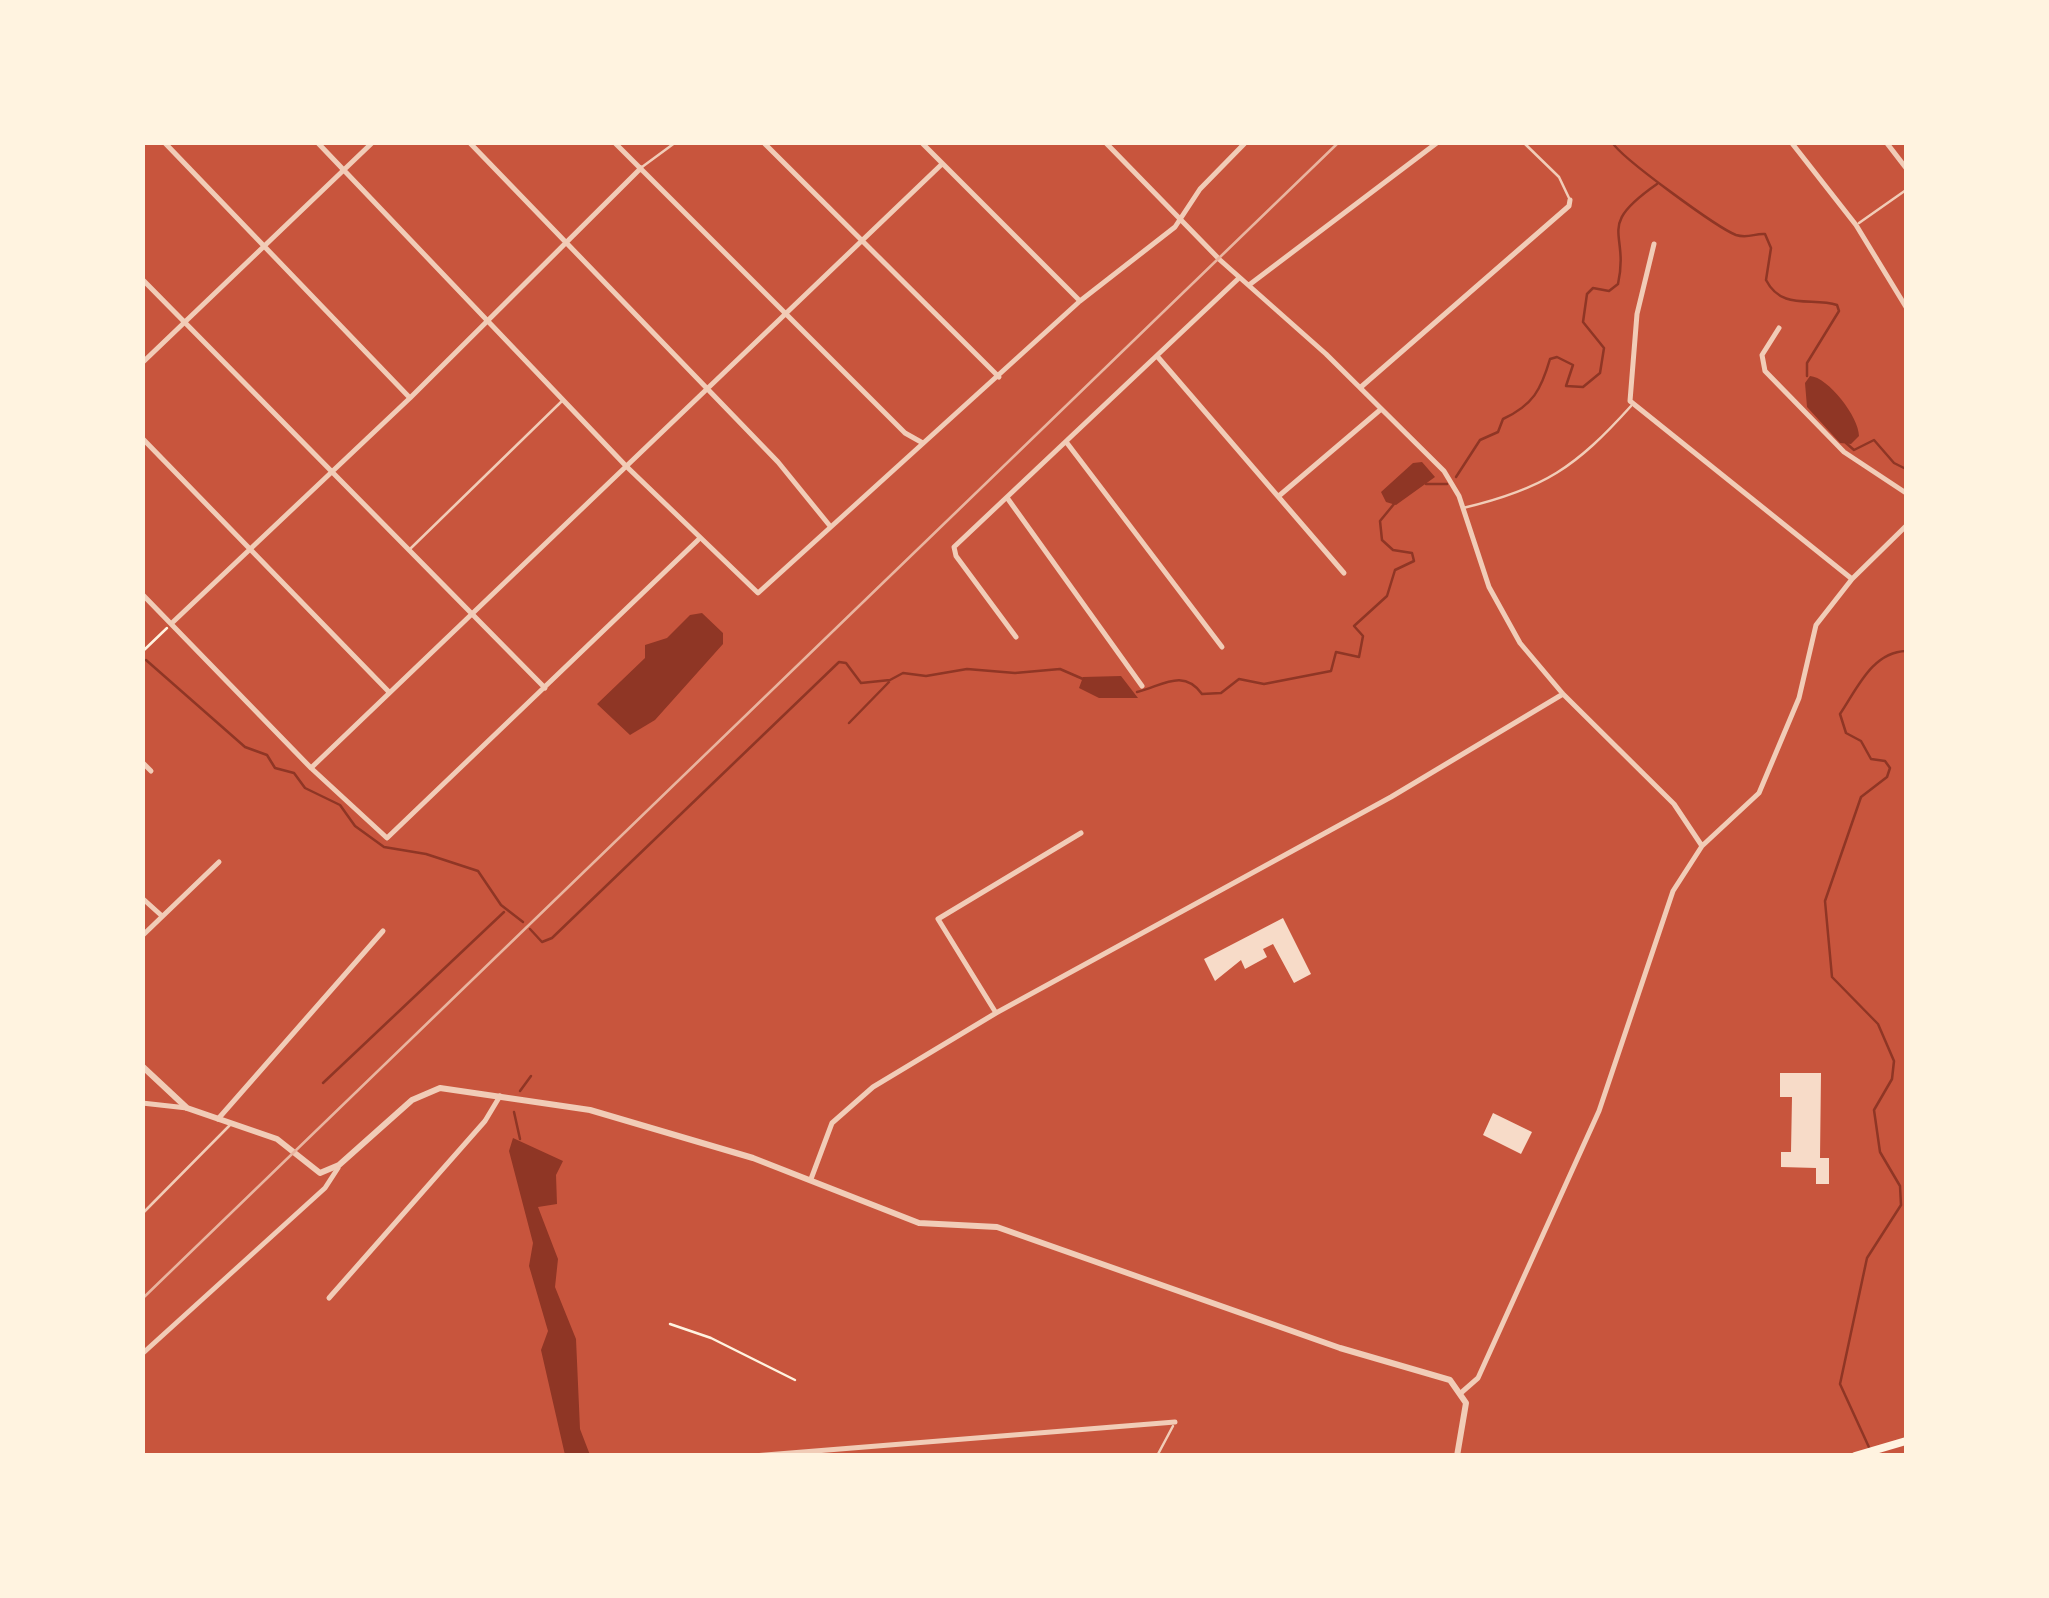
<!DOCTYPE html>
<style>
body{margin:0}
#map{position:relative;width:2049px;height:1598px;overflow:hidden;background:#c8553d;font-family:Overpass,sans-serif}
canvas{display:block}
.frame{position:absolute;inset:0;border:145px solid #fff3e0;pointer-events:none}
</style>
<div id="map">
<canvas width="2049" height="1598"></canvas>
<div class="frame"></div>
</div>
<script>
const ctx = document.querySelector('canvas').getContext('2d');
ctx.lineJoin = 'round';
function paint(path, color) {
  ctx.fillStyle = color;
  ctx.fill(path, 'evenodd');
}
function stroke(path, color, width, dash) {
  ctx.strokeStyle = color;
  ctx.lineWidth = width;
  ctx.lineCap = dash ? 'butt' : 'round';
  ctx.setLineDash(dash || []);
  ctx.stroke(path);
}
paint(new Path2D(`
 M1810 376C1828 377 1859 417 1859 436L1851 444 1840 443 1807 407 1805 383Z
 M1422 462 1435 477 1396 505 1386 502 1381 492 1413 463Z
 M702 613 723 633V644L655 720 630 735 597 704 645 658V645L667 638 690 615Z
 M1121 676 1138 698H1099L1079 688 1083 677Z
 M513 1138 563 1161 556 1175 557 1204 538 1207 558 1259 555 1287 576 1339 580 1429 590 1455H565L541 1350 548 1331 529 1266 533 1243 509 1151Z`), '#8f3625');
stroke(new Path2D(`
 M1612 142C1621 158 1718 228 1736 235 1748 239 1755 233 1765 234L1771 248 1766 280C1782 311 1812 297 1837 305L1839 311 1807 363V376
 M1846 443 1854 450 1874 440 1894 463 1906 469
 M1456 477 1480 440 1498 432 1503 419C1533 405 1541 390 1550 359L1557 357 1573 365 1566 386 1583 387 1600 373 1604 348 1583 322 1587 294 1593 288 1609 291 1618 284C1630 230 1594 228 1657 184
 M1426 484H1447
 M146 660 245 747 267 755 275 768 294 773 305 788 340 805 355 826 384 847 426 854 478 871 501 905 523 922
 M1137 692C1162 686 1183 668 1202 694L1221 693 1239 679 1264 684 1331 671 1336 652 1359 657 1363 636 1354 626 1387 596 1395 570 1414 561 1412 553 1393 550 1382 540 1380 521 1394 504
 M849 723 889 682
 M530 929 542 942 552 938 839 662 846 663 861 683 890 680 903 673 926 676 967 669 1015 673 1060 669 1083 679
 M323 1083 504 912
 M520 1091 531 1076
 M514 1112 520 1139
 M1873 1456 1840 1384 1867 1258 1901 1205 1900 1186 1880 1152 1874 1110 1892 1079 1894 1061 1878 1024 1832 977 1825 901 1861 797 1887 777 1890 768 1885 761 1871 759 1861 741 1846 733 1840 714C1857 689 1872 652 1906 651`), '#8f3625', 2.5);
paint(new Path2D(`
 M1283 918 1311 974 1294 983 1273 944 1263 949 1267 957 1245 969 1241 960 1215 981 1204 959Z
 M1780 1073H1821L1820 1158H1829V1184H1816V1168L1781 1167V1152H1791L1792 1097H1780Z
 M1493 1113 1532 1132 1521 1154 1483 1135Z`), '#f7dbc8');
stroke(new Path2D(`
 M142 652 167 628
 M670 1324 711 1338 795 1380`), '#fff3e0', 2.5);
stroke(new Path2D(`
 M1523 142 1559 177 1569 198
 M642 167 676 142
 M1859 223 1906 190
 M1463 508C1544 489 1576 467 1631 406
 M410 549 562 401
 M142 1214 231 1124
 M1157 1456 1173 1426`), '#f1ccb7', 2.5);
stroke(new Path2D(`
 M164 142 410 398
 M317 142 626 466 758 593 1080 301 1175 227 1200 189 1246 142
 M469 142 778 462 830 526
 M614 142 905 433 921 442
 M763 142 999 377
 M921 142 1080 301
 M1105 142 1220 260 1326 354 1444 471 1459 496 1489 587 1520 643 1563 694 1674 804 1702 846
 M1791 142 1856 225 1906 307
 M1886 142 1906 168
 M1654 244 1637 314 1630 401 1852 579
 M142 279 545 688
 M1249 285 1438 142
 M1779 328 1762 355 1765 371 1844 452 1906 493
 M1157 356 1344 573
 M142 363 373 142
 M1361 387 1569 206 1570 200
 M142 438 389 692
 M1067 443 1222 647
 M1280 495 1380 410
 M1008 499 1142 686
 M142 594 311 768 387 838 698 540
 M173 622 410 398 641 168
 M1016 637 956 556 954 547 1239 278
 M142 762 151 771
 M311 768 942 164
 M142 898 162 916
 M142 936 219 862
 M996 1013 938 919 1081 833
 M142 1103 187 1108
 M218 1119 383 931
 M811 1179 832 1123 873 1087 996 1013 1391 797 1563 694
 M329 1298 485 1121 500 1096
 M142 1354 325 1188 338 1168
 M1462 1392 1478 1378 1599 1111 1673 891 1702 846 1759 793 1799 698 1816 625 1852 579 1906 526
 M753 1456 1175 1422`), '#f1ccb7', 5);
stroke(new Path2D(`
 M142 1066 187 1108 277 1139 320 1173 339 1165 412 1100 440 1088 590 1110 753 1158 919 1223 997 1227 1340 1348 1450 1380 1466 1403 1457 1456`), '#f1ccb7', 6);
stroke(new Path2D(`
 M1855 1456 1906 1441`), '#fff3e0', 8);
stroke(new Path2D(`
 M142 1299 1339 142`), '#e9b49f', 2.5);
</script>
